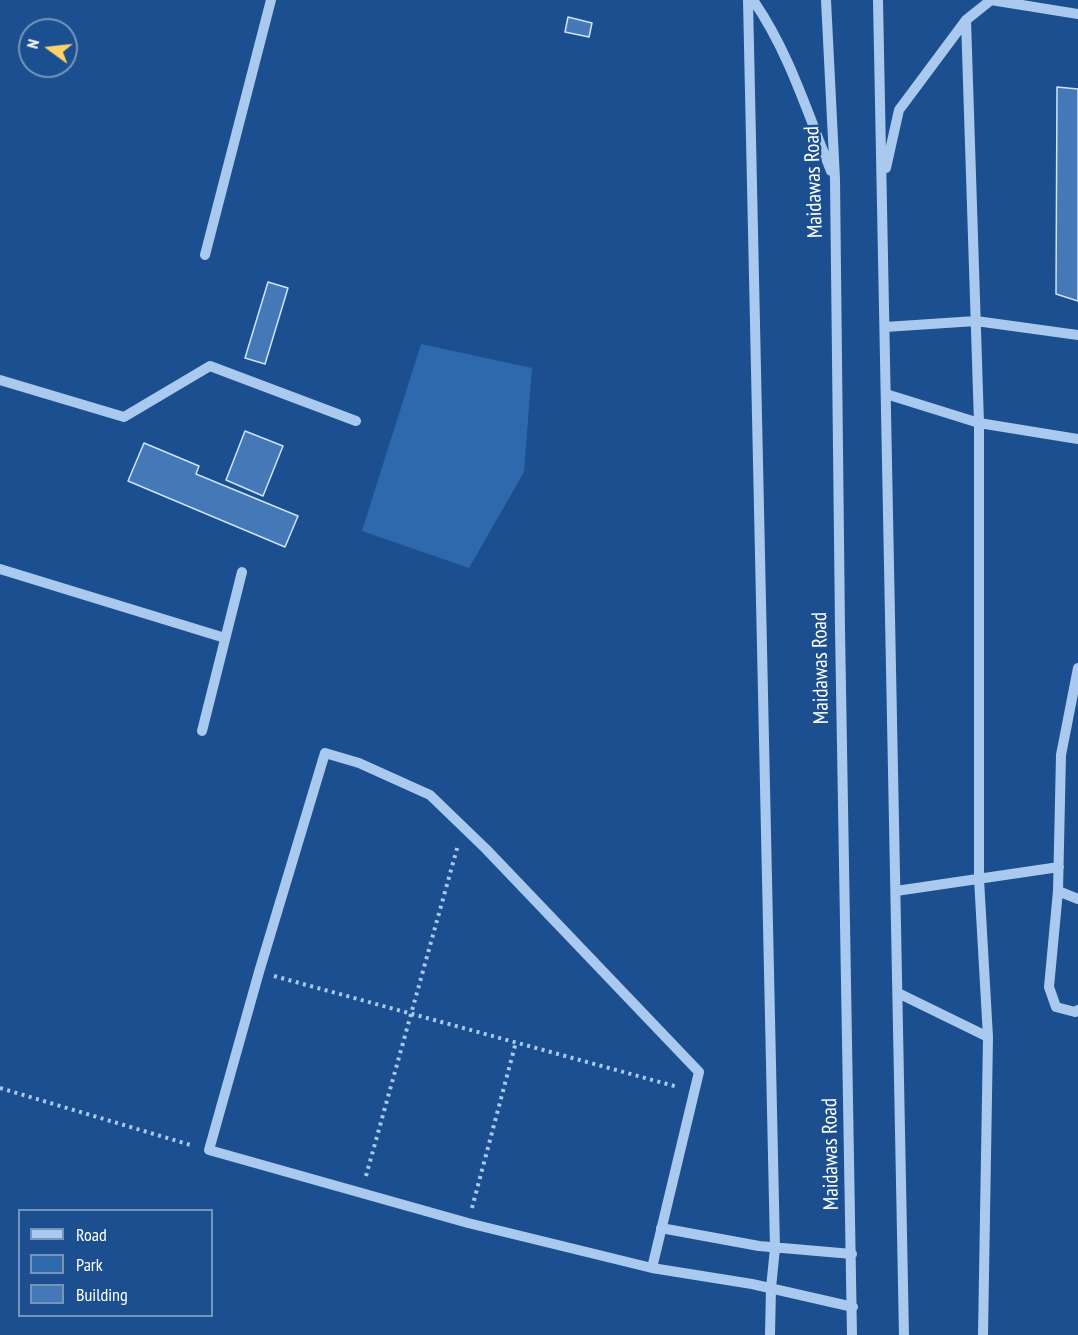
<!DOCTYPE html>
<style>
body{margin:0}
#map{position:relative;width:1078px;height:1335px;overflow:hidden;background:#1b4f8f;font-family:"PT Sans Narrow",sans-serif}
canvas{display:block}
.legend{position:absolute;left:18px;top:1209px;width:195px;height:108px;box-sizing:border-box;background:#1b4f8f;border:2px solid #7695bc;margin:0;padding:8px 10px;list-style:none;font-size:18px;color:#fff}
.legend li{display:flex;align-items:center;gap:12px;height:30px}
.legend b{width:30px;border:2px solid #7695bc}
.north{position:absolute;left:18px;top:18px;width:60px;height:60px;box-sizing:border-box;background:#1b4f8f;border:2px solid #7695bc;border-radius:50%;rotate:285deg;font-size:16px;font-weight:700;line-height:24px;text-align:center;color:#fff}
.north::after{content:'';display:block;margin:auto;width:21px;height:27px;background:#ffd166;clip-path:polygon(50% 0,100% 100%,50% 72%,0 100%)}
</style>
<div id="map">
<canvas width="1078" height="1335"></canvas>
<ul class="legend">
<li><b style="height:8px;background:#a9c9ee"></b>Road</li>
<li><b style="height:16px;background:#2e69ad"></b>Park</li>
<li><b style="height:16px;background:#4478b7"></b>Building</li>
</ul>
<div class="north">N</div>
</div>
<script>
const ctx = document.querySelector('canvas').getContext('2d');
ctx.lineJoin = 'round';
function paint(path, color) {
  ctx.fillStyle = color;
  ctx.fill(path, 'evenodd');
}
function stroke(path, color, width, dash) {
  ctx.strokeStyle = color;
  ctx.lineWidth = width;
  ctx.lineCap = dash ? 'butt' : 'round';
  ctx.setLineDash(dash || []);
  ctx.stroke(path);
}
function drawText(font, color, halo, rows, align = 'center') {
  ctx.font = font + ' "PT Sans Narrow",sans-serif';
  ctx.lineWidth = 5;
  ctx.setLineDash([]);
  ctx.textBaseline = 'middle';
  ctx.strokeStyle = halo;
  ctx.fillStyle = color;
  for (const [text, x, y, turn = 0] of rows) {
    ctx.save();
    ctx.translate(x, y);
    ctx.rotate((+turn || 0) * Math.PI / 180);
    ctx.textAlign = isNaN(turn) ? turn : align;
    if (halo) ctx.strokeText(text, 0, 0);
    ctx.fillText(text, 0, 0);
    ctx.restore();
  }
}
paint(new Path2D(`
 M421 344 532 368 524 472 469 568 362 531Z`), '#2e69ad');
const building = new Path2D(`
 M568 17 592 23 589 37 565 32Z
 M1057 87 1078 89V301L1056 294Z
 M268 282 288 288 265 364 245 358Z
 M245 431 283 446 263 496 226 480Z
 M144 443 199 466 196 474 298 516 285 547 128 481Z`);
paint(building, '#4478b7');
stroke(building, '#cfe3fa', 1.5);
stroke(new Path2D(`
 M274 976 678 1087
 M0 1088 194 1146
 M366 1176 458 845
 M472 1208 516 1042`), '#a9c9ee', 4, [3, 4.5]);
stroke(new Path2D(`
 M748 0 775 1248 771 1288 770 1335
 M753 0C789 52 807 112 831 171
 M826 0 835 179 840 629 852 1335
 M878 0 904 1335
 M991 0 1078 14
 M966 20 979 423V879L988 1037 983 1335
 M886 168 899 110 966 20 991 0
 M205 255 271 0
 M885 327 976 321 1078 335
 M0 380 124 417 210 366 356 421
 M886 394 979 423 1078 439
 M0 569 225 638
 M1078 668 1061 755 1058 891 1078 899
 M202 731 242 572
 M896 891 1059 867
 M1058 891 1049 987 1056 1007 1075 1012 1078 1010
 M898 993 988 1037
 M661 1228 759 1246 852 1254
 M652 1268 699 1072 486 849 430 795 359 763 325 753 259 972 209 1150 468 1223 652 1268 752 1284 853 1307`), '#a9c9ee', 10);
drawText('21px', '#fff', '#1b4f8f', [
 ["Maidawas Road",814,182,-92],
 ["Maidawas Road",821,668,-91],
 ["Maidawas Road",831,1154,-91]
]);
</script>
